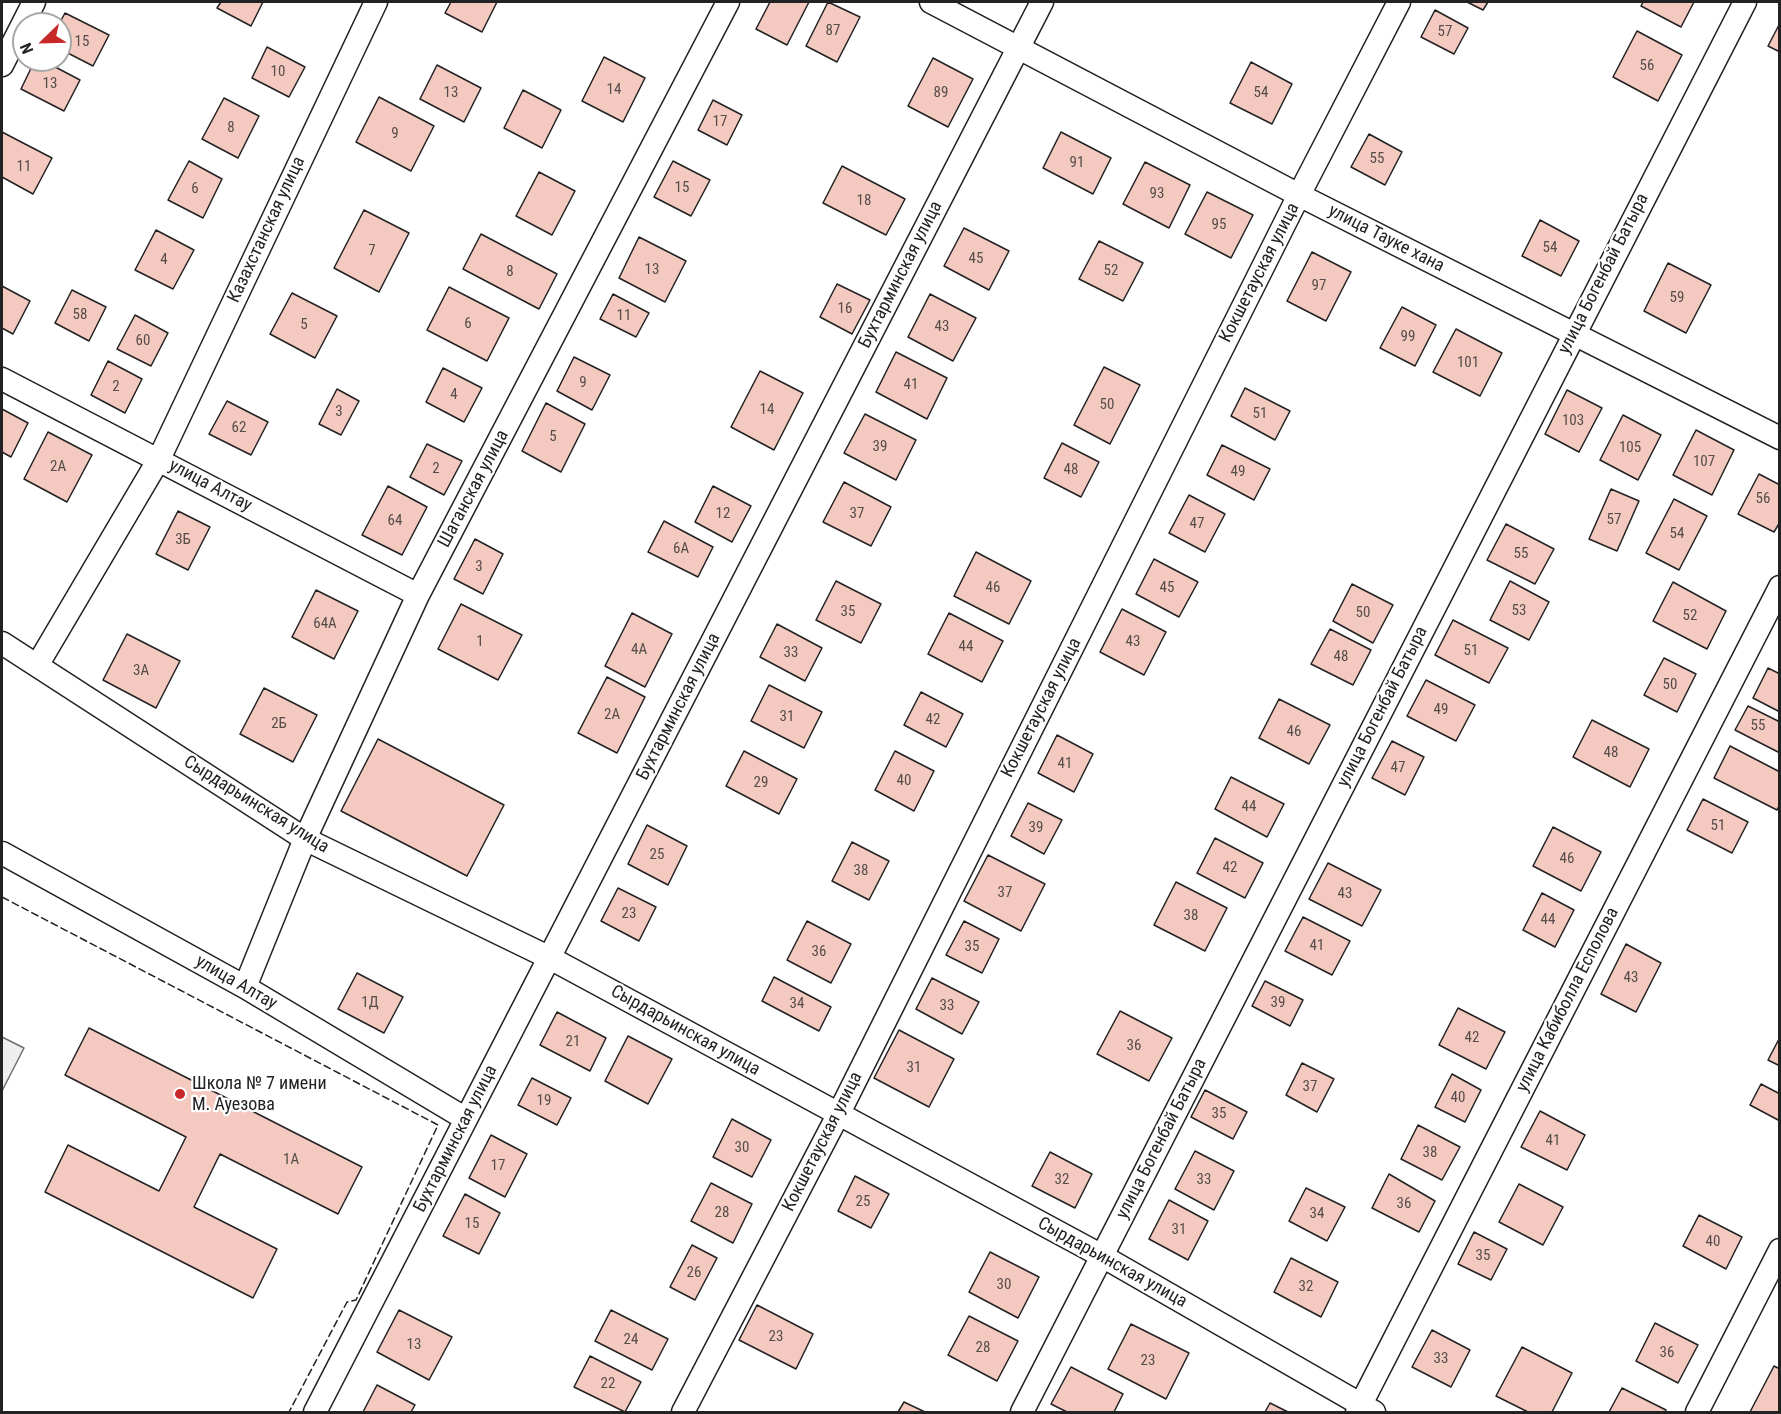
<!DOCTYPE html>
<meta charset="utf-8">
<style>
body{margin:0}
#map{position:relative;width:1781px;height:1414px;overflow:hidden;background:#fff;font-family:"Roboto Condensed",sans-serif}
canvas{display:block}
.frame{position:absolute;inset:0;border:3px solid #222;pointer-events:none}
.north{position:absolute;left:12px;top:12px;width:60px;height:60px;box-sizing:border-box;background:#fff;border:2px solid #a7a7a7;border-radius:50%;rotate:247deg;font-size:16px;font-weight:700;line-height:24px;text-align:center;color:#222}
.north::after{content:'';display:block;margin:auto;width:21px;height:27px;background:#c62828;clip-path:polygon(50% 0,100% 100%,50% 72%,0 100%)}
</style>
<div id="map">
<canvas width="1781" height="1414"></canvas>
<div class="frame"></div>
<div class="north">N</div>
</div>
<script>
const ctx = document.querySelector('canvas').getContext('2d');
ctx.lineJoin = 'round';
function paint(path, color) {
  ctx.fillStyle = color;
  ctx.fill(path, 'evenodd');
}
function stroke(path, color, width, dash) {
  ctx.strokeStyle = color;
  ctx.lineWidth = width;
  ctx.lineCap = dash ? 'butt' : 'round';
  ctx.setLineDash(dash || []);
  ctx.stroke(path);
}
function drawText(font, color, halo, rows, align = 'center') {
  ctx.font = font + ' "Roboto Condensed",sans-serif';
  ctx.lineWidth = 4.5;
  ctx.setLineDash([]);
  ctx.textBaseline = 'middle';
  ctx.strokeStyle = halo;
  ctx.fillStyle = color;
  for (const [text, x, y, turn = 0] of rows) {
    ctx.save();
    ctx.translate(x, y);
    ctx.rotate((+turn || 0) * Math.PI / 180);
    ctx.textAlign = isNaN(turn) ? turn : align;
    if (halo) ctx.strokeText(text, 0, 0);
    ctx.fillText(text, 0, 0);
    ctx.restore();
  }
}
const green = new Path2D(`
 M2 1037 24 1048 2 1091Z`);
paint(green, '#eee');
stroke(green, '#6f6f6f', 1.5);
const building = new Path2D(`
 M221 2H263L251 26 217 8Z
 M451 2H497L482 32 445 13Z
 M770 2H809L787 45 756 29Z
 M828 2 860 17 837 62 806 46Z
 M1467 2H1488L1483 10Z
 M1643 2H1694L1681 27 1641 6Z
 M1435 10 1468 28 1454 54 1421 37Z
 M65 13 109 35 93 66 60 49 59 24Z
 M1780 23V52L1768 46Z
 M1637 31 1682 55 1658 101 1613 77Z
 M267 47 305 67 289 97 252 78Z
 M604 57 645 78 623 122 582 101Z
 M933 58 973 79 948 127 908 106Z
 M35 60H42L80 80 64 111 21 89Z
 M1251 62 1292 84 1272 124 1230 103Z
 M437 65 481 88 464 122 420 99Z
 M523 90 561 110 542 148 504 128Z
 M379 97 434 126 411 171 356 142Z
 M224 98 259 116 238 158 202 139Z
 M713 100 742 115 727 145 698 130Z
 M2 132 52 158 33 194 2 177Z
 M1061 132 1111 158 1093 194 1043 168Z
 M1369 134 1402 152 1385 185 1351 167Z
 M189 161 222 179 203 218 168 200Z
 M673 161 710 180 691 216 654 197Z
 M1145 162 1190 185 1169 228 1123 204Z
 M842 166 905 199 886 235 823 203Z
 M539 172 575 191 552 235 516 216Z
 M1207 192 1253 215 1231 258 1185 234Z
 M364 210 409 233 379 292 334 268Z
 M1540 220 1579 241 1561 276 1522 256Z
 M964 228 1009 251 989 290 944 266Z
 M156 230 194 250 173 289 135 270Z
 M481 234 557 274 539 309 463 269Z
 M639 237 686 261 665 302 619 278Z
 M1099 241 1143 263 1123 301 1079 279Z
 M1312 252 1351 272 1326 321 1287 301Z
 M1668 263 1711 285 1686 333 1644 311Z
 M837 284 870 300 852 334 820 317Z
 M2 286 30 301 13 334 2 328Z
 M449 287 509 318 487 361 427 330Z
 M72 290 106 307 89 341 55 323Z
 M292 293 337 316 315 358 270 334Z
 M613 294 649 313 636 337 600 319Z
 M930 294 976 318 953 361 908 337Z
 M1402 307 1436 325 1415 366 1380 348Z
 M135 315 168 333 151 366 117 349Z
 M1456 329 1502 353 1480 396 1433 372Z
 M896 352 947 378 927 419 876 392Z
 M574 357 610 375 592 410 557 391Z
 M108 361 142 379 125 413 91 395Z
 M1104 367 1140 385 1110 444 1074 425Z
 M443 368 482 388 464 422 426 402Z
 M760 371 803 393 774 450 731 427Z
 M1245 388 1290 411 1275 440 1231 416Z
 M337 389 359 401 341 435 319 424Z
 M1567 390 1602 408 1579 452 1545 434Z
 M227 401 268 422 251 455 209 434Z
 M546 403 585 424 561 472 522 451Z
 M2 409 28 423 11 457 2 452Z
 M865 414 916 440 896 480 844 453Z
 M1623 415 1661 435 1638 480 1600 460Z
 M1696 430 1734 450 1712 495 1673 475Z
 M48 432 92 455 67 502 24 479Z
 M1062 443 1099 462 1081 497 1044 478Z
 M427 444 462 461 444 495 410 477Z
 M1222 445 1270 469 1254 500 1207 475Z
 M1759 474 1780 485V522L1774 532 1738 514Z
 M844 482 891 507 871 546 823 522Z
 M388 486 427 507 402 555 362 535Z
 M713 486 751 506 732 542 695 522Z
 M1611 489 1639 501 1617 551 1589 539Z
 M1189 495 1225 514 1205 552 1169 533Z
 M1674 499 1707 516 1679 570 1646 553Z
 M178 511 210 527 188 570 156 554Z
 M664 521 713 547 698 577 648 552Z
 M1506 524 1554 549 1535 584 1487 560Z
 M475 539 503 554 483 594 454 579Z
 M976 552 1031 581 1009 624 954 596Z
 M1154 559 1198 582 1179 617 1136 594Z
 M836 581 881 604 861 643 816 620Z
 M1510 581 1549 602 1529 640 1490 620Z
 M1673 582 1726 611 1707 649 1653 621Z
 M1352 584 1393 605 1373 643 1333 621Z
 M316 590 358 611 334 659 292 637Z
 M461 604 522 635 498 680 438 649Z
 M1122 609 1166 632 1144 675 1100 652Z
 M632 613 672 634 645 687 605 666Z
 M949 613 1003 641 982 682 928 654Z
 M1453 620 1508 648 1489 683 1435 655Z
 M777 624 822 648 805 681 760 657Z
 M1330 629 1371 650 1353 685 1311 664Z
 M127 634 180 661 156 708 103 680Z
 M1664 658 1696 674 1677 712 1644 695Z
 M1768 668 1780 674V712L1753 698Z
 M607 677 645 697 617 753 578 733Z
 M1426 680 1475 705 1456 741 1407 716Z
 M769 685 822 712 804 748 751 721Z
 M264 688 317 715 293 762 240 734Z
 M921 692 963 714 946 747 904 725Z
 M1279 699 1330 725 1309 764 1259 738Z
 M1748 706 1780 722V753L1735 730Z
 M1592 720 1649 749 1630 787 1573 757Z
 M1057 735 1093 754 1074 792 1038 773Z
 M378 739 504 805 467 876 341 811Z
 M1392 741 1424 757 1405 795 1372 778Z
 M1730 746 1780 772V804L1777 810 1714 778Z
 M744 751 797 779 779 814 726 786Z
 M895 751 934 771 914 811 875 790Z
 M1231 777 1284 804 1267 837 1215 809Z
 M1703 799 1748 822 1732 853 1687 830Z
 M1028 803 1062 820 1044 854 1011 836Z
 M647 825 687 846 668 885 628 864Z
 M1553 827 1601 852 1581 891 1533 866Z
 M1215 838 1263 863 1245 898 1197 873Z
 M852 842 889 861 869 900 832 881Z
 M988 855 1045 884 1021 931 964 901Z
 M1328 863 1381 890 1362 926 1309 899Z
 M1176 882 1227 908 1205 951 1154 925Z
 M618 888 656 907 639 941 601 921Z
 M1542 893 1574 910 1555 947 1523 930Z
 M1303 917 1350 941 1332 975 1285 951Z
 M807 921 851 944 831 983 787 960Z
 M964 921 999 939 982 973 946 955Z
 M1626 944 1661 963 1636 1012 1601 994Z
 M357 973 403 997 384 1033 338 1009Z
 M774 977 831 1007 819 1031 762 1001Z
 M932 978 979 1002 962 1034 916 1009Z
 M1265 981 1303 1000 1290 1026 1252 1006Z
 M1458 1008 1505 1032 1486 1069 1439 1045Z
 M1120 1011 1172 1038 1149 1081 1097 1054Z
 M557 1012 606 1038 590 1071 540 1045Z
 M89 1028 362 1167 338 1214 220 1154 194 1207 277 1249 253 1298 45 1192 68 1145 159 1191 186 1137 65 1075Z
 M899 1030 954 1059 929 1107 874 1078Z
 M628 1036 672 1059 648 1104 605 1081Z
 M1780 1037V1066L1768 1060Z
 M1302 1063 1334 1079 1317 1112 1286 1095Z
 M1452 1074 1481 1090 1465 1122 1435 1107Z
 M532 1078 571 1098 557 1125 518 1105Z
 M1761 1084 1780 1094V1121L1750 1105Z
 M1205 1090 1247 1112 1233 1139 1191 1117Z
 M1540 1111 1585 1135 1567 1170 1521 1147Z
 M732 1119 771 1140 752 1177 713 1157Z
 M1418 1125 1460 1147 1442 1180 1401 1159Z
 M491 1135 527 1154 505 1197 469 1178Z
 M1195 1151 1234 1171 1214 1210 1175 1189Z
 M1050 1152 1092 1174 1075 1208 1032 1186Z
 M1389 1174 1435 1201 1419 1232 1372 1208Z
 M855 1176 889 1194 871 1228 838 1211Z
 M711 1183 752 1204 733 1243 691 1221Z
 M1519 1184 1563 1207 1543 1245 1499 1222Z
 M1306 1188 1345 1207 1327 1241 1289 1221Z
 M465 1194 500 1213 479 1254 443 1236Z
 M1169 1200 1208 1221 1188 1260 1149 1239Z
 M1699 1215 1742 1237 1726 1269 1683 1246Z
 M1474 1232 1507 1249 1491 1280 1458 1264Z
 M692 1245 717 1258 695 1300 670 1287Z
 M990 1252 1039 1277 1018 1318 969 1292Z
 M1291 1258 1338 1282 1321 1317 1274 1292Z
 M757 1305 813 1334 796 1369 739 1340Z
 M399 1310 452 1337 429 1380 377 1352Z
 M611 1310 668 1339 652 1370 595 1341Z
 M969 1316 1018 1341 997 1381 948 1355Z
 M1655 1323 1698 1345 1678 1383 1636 1361Z
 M1131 1324 1189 1353 1166 1399 1108 1369Z
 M1432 1330 1470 1350 1451 1387 1412 1367Z
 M1522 1347 1572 1373 1552 1412H1528L1496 1396Z
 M590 1356 641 1382 625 1412 574 1387Z
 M1774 1366 1780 1369V1412H1750Z
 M1071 1367 1123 1394 1114 1412H1067L1051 1404Z
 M377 1385 415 1405 411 1412H363Z
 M1622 1388 1666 1410 1665 1412H1609Z
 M904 1402 925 1412H898Z
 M1270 1403 1288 1412H1265Z`);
paint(building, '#f3c9c0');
stroke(building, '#222', 1.5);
const minor = new Path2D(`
 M931 2 1299 195 1780 438
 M2 65 34 2
 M2 379 418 595
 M2 643 305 839 550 958 1102 1256 1374 1412
 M38 664 159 459 376 2
 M2 853 245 987 466 1119
 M245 987 305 839 418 595 728 2
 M315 1412 1042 2
 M683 1412 838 1115 1299 195 1399 2
 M1022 1412 1745 2
 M1357 1412 1780 587
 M1697 1412 1780 1250`);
stroke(minor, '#222', 25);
stroke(minor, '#fff', 22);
stroke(new Path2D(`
 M2 897 438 1125 356 1300 347 1302 289 1412`), '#222', 1.5, [8, 3]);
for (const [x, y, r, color] of [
 [180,1094,6,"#c62828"]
]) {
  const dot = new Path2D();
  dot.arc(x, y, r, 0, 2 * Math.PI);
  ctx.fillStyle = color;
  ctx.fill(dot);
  stroke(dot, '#fff', 2);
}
drawText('15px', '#564c4a', null, [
 ["87",833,31],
 ["57",1445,32],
 ["15",82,42],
 ["56",1647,66],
 ["10",278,72],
 ["13",50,84],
 ["14",614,90],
 ["13",451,93],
 ["89",941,93],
 ["54",1261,93],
 ["17",720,122],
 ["8",231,128],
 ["9",395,134],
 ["55",1377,159],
 ["91",1077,163],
 ["11",24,167],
 ["15",682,188],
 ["6",195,189],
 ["93",1157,194],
 ["18",864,201],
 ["95",1219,225],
 ["54",1550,248],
 ["7",372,251],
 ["45",976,259],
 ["4",164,260],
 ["13",652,270],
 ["52",1111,271],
 ["8",510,272],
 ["97",1319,286],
 ["59",1677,298],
 ["16",845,309],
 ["58",80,315],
 ["11",624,316],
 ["6",468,324],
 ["5",304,325],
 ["43",942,327],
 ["99",1408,337],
 ["60",143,341],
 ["101",1468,363],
 ["9",583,383],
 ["41",911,385],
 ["2",116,387],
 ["4",454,395],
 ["50",1107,405],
 ["14",767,410],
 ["3",339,412],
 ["51",1260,414],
 ["103",1573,421],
 ["62",239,428],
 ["5",553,437],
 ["39",880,447],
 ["105",1630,448],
 ["107",1704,462],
 ["2А",58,467],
 ["2",436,469],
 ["48",1071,470],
 ["49",1238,472],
 ["56",1763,499],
 ["12",723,514],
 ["37",857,514],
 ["57",1614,520],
 ["64",395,521],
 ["47",1197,524],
 ["54",1677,534],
 ["3Б",183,540],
 ["6А",681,549],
 ["55",1521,554],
 ["3",479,567],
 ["46",993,588],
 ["45",1167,588],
 ["53",1519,611],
 ["35",848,612],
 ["50",1363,613],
 ["52",1690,616],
 ["64А",325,624],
 ["1",480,642],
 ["43",1133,642],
 ["44",966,647],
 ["4А",639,650],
 ["51",1471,651],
 ["33",791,653],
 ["48",1341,657],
 ["3А",141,671],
 ["50",1670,685],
 ["49",1441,710],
 ["2А",612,715],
 ["31",787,717],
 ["42",933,720],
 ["2Б",279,724],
 ["55",1758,726],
 ["46",1294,732],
 ["48",1611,753],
 ["41",1065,764],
 ["47",1398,768],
 ["40",904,781],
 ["29",761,783],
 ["44",1249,807],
 ["51",1718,826],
 ["39",1036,828],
 ["25",657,855],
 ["46",1567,859],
 ["42",1230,868],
 ["38",861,871],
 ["37",1005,893],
 ["43",1345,894],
 ["23",629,914],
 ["38",1191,916],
 ["44",1548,920],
 ["41",1317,946],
 ["35",972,947],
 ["36",819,952],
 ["43",1631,978],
 ["1Д",370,1003],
 ["39",1278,1003],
 ["34",797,1004],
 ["33",947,1006],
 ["42",1472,1038],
 ["21",573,1042],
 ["36",1134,1046],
 ["31",914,1068],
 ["37",1310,1087],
 ["40",1458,1098],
 ["19",544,1101],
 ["35",1219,1114],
 ["41",1553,1141],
 ["30",742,1148],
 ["38",1430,1153],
 ["1А",291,1160],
 ["17",498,1166],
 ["32",1062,1180],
 ["33",1204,1180],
 ["25",863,1202],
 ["36",1404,1204],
 ["28",722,1213],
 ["34",1317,1214],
 ["15",472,1224],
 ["31",1179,1230],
 ["40",1713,1242],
 ["35",1483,1256],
 ["26",694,1273],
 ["30",1004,1285],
 ["32",1306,1287],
 ["23",776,1337],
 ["24",631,1340],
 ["13",414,1345],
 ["28",983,1348],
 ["36",1667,1353],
 ["33",1441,1359],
 ["23",1148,1361],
 ["22",608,1384]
]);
drawText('18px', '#222', '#fff', [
 ["Казахстанская улица",267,230,-65],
 ["улица Тауке хана",1386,239,27],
 ["Кокшетауская улица",1260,273,-63],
 ["улица Богенбай Батыра",1604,274,-63],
 ["Бухтарминская улица",901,275,-63],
 ["улица Алтау",210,486,28],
 ["Шаганская улица",474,489,-62],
 ["Бухтарминская улица",679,707,-63],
 ["улица Богенбай Батыра",1383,707,-63],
 ["Кокшетауская улица",1042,708,-63],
 ["Сырдарьинская улица",256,805,32],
 ["улица Алтау",236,983,30],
 ["улица Кабиболла Есполова",1568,1000,-63],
 ["Сырдарьинская улица",685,1031,29],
 ["Бухтарминская улица",456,1139,-63],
 ["улица Богенбай Батыра",1162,1139,-63],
 ["Кокшетауская улица",823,1142,-63],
 ["Сырдарьинская улица",1112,1263,29]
]);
drawText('18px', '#222', '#fff', [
 ["Школа № 7 имени",192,1084],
 ["М. Ауезова",192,1105]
], 'left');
</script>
